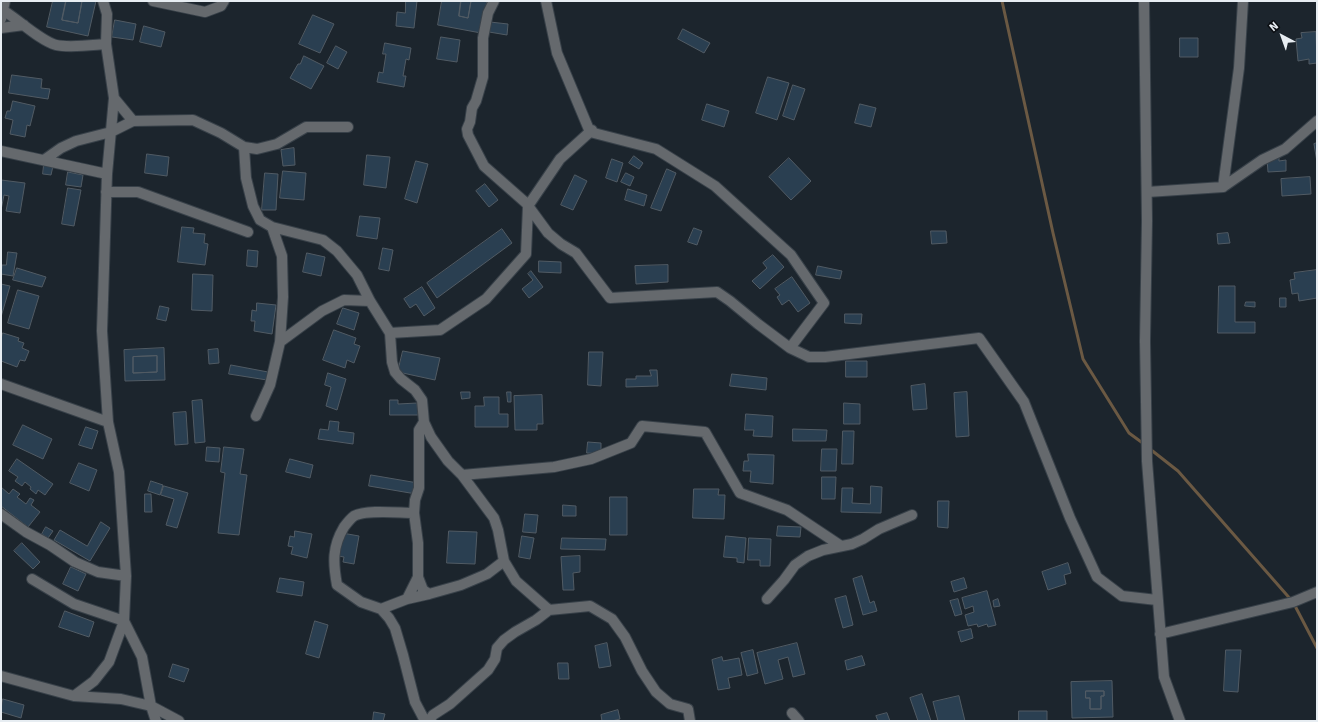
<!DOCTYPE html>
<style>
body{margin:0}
#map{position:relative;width:1318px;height:722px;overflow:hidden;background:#1c252d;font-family:Signika,sans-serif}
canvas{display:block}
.frame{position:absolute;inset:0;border:2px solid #e7edf2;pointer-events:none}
.north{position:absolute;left:1262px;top:16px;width:40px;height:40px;-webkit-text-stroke:3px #0a0d11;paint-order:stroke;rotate:319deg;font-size:11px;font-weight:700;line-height:16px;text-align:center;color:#e7edf2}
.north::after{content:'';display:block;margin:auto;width:14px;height:18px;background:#e7edf2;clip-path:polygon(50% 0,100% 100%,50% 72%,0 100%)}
</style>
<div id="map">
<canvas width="1318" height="722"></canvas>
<div class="frame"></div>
<div class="north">N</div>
</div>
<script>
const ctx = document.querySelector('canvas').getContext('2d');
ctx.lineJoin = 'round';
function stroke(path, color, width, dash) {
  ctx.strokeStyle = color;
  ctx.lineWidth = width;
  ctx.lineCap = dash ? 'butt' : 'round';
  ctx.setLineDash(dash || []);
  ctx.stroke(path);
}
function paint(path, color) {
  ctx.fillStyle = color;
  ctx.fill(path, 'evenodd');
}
stroke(new Path2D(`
 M1002 1 1053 233 1083 359 1129 433 1144 444
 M1150 449 1178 471 1293 602 1317 648`), '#6b5943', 3);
const building = new Path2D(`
 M53 1H66L62 20 78 23 82 1H96L88 36 47 27Z
 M66 1H82L78 23 62 20Z
 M406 1H417L414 28 396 26 397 12 405 13Z
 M442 1H461L459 16 468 18 471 1H469H487L481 33 438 25Z
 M461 1H471L468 18 459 16Z
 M313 15 334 24 320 53 299 44Z
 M115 20 136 24 133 40 112 37Z
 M490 22 508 24 507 35 489 32Z
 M144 26 165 32 161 47 140 42Z
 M683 29 710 43 704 53 678 39Z
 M1316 32 1317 63 1309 64V59L1298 61 1296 39 1302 38 1301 33Z
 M441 37 460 40 457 62 437 59Z
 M1180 38H1198V57H1180Z
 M385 43 411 48 409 60 406 59 403 76H406L404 87 377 82 379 72 383 73 386 54H383Z
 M336 46 347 52 338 69 327 63Z
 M304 56 324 66 311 89 290 78 298 64H300Z
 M12 75 42 79 41 88 50 89 48 99 9 93Z
 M768 77 789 83 777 120 756 113Z
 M793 85 805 89 794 120 783 116Z
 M13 101 35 106 30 126 27 125 25 137 10 134 13 120 5 118 7 111H10Z
 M707 104 729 111 724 127 702 120Z
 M860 104 876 108 871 127 855 123Z
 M1317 143V162L1314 144Z
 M294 148 295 165 283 166 281 150Z
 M147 154 169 157 167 176 145 173Z
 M367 155 390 157 386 188 364 185Z
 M634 156 643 163 639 169 629 163Z
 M789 158 811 181 791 200 769 177Z
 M1279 158V161L1286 160V171L1268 172 1267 159Z
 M612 159 623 163 617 182 606 178Z
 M416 161 428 164 417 203 405 199Z
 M44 165 53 166 51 175 43 174Z
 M667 169 676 173 661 211 651 208Z
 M283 171 306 173 304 200 280 198Z
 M68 172 83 175 81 187 66 185Z
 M265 173 278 174 276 210H262Z
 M626 173 634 177 630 186 621 182Z
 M575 175 587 181 573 210 561 205Z
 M1310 177 1311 194 1282 196 1281 179Z
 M1 180 25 183 20 213 6 211 9 196 4 195 1 210Z
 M485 184 498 200 489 207 476 191Z
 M68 188 81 190 74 226 62 224Z
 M628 189 647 195 644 206 625 200Z
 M360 216 380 218 377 239 357 236Z
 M182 227 194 228 193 233 205 234 204 243 208 244 205 265 178 262Z
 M694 228 702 231 697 245 688 242Z
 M502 229 512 243 437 298 427 283Z
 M931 231H946L947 243 932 244Z
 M1228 233 1230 243 1218 244 1217 234Z
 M383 248 393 250 389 271 379 269Z
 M248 250 258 251 257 267 247 266Z
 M8 252 17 253 13 276 1 274 2 265H6Z
 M307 253 325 257 321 276 303 272Z
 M773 255 784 267 760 289 752 281 767 268 763 263Z
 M539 261 561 262V273L539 272Z
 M668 265V282L636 284 635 266Z
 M818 266 842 271 840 279 816 275Z
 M17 268 46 277 42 287 13 280Z
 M1317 270V298L1299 301 1298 293 1292 294 1290 280 1295 279 1294 273Z
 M531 271 543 287 529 298 522 289 533 280 528 274Z
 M193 274 213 275 212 311 192 310Z
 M792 277 810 303 798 312 789 300 782 305 777 297 780 295 775 289Z
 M1 284 10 286 1 317Z
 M1219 286H1235V322H1255V333H1218Z
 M422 287 435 308 424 316 416 304 410 308 404 299Z
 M18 290 39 296 29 329 8 323Z
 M1280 298H1286V307H1280Z
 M1246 302H1255V307L1245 306Z
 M257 303 276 305 272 334 254 331 255 321H251L252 310 256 311Z
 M160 306 169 308 166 321 157 319Z
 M343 308 359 313 354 330 337 324Z
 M845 314H862L861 324 845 323Z
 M334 330 356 338 354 344 360 346 354 363 347 360 345 368 323 360Z
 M3 333 19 338 18 341 24 343 22 348 29 351 25 361 20 360 17 367 1 361V339Z
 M164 348 165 380 125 381 124 350ZM157 356V372L133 373V357Z
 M218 349 219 363 209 364 208 350Z
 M403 351 440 358 435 380 398 372Z
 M589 352H603L601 386 588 385Z
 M157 356V372L133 373V357Z
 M846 361H867V377H846Z
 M231 365 268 372 267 380 229 374Z
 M650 370H657L658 386 626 387V379H636V376H651Z
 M328 373 346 379 337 410 326 406 331 387 325 385Z
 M732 374 767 378 766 390 730 386Z
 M925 384 927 409 913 410 911 386Z
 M461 392H470V398L462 399Z
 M507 392H511V402H508Z
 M967 392 969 436 956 437 954 393Z
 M542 395 543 424H537V430H515L514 396Z
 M484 397H499V414H508V427H475V406H484Z
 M202 400 205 442 195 443 192 401Z
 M390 400H398V404L417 403 418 415H390Z
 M844 403 860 404V424H844Z
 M186 412 188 444 175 445 173 413Z
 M746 414 773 416 772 437 753 436 754 430H745Z
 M330 421 339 422 338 431 354 433 353 444 318 439 320 429 328 430Z
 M23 425 52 439 43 459 13 445Z
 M86 427 98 431 92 449 79 445Z
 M793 429 827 430 826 441H793Z
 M843 431H854L853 464H842Z
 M588 442 601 443V454L587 453Z
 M207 447 220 448 219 462 206 461Z
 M224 447 244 449 240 474 247 475 239 535 218 533 225 473 221 472Z
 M822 449H837L836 471H821Z
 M748 454 774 455 773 484 750 482 751 471H743L744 461H748Z
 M17 459 53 484 45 495 38 490 36 494 30 489 31 487 25 482 22 486 15 481 18 477 9 471Z
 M290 459 313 465 310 478 286 472Z
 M79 463 97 470 89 491 70 483Z
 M371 475 418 483 416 494 369 486Z
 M822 477H836L835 499H822Z
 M151 481 163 485 160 495 148 491Z
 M164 486 188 493 177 528 166 525 174 499 161 495Z
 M871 486 882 487 881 513 841 512 842 488H853L852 503 870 504Z
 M1 487 9 494 13 489 20 494 17 497 26 504 30 498 34 500 31 505 40 512 28 527 1 506Z
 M694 489H719L718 495H725L724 519 693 518Z
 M145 494H151L152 512H145Z
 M610 497H627V535H610Z
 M938 501H949L948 528 938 527Z
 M563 505 576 506V516H563Z
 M525 514 538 515 536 533 523 532Z
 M101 522 110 528 90 561 54 540 60 530 87 546Z
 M778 526 801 527 800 537 777 536Z
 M46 527 53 531 48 538 42 534Z
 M295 531 312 534 307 558 291 554 293 547 288 546 290 536 294 537Z
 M449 531 477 532 475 564 447 563Z
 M342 533 359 536 354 564 343 562 344 557 338 556Z
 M522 536 534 538 530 559 519 557Z
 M726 536 746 538 744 563 737 562V558L724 557Z
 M562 538 606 539 605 550 561 549Z
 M749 538 771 539 770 566H760V560H748Z
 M22 543 40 562 33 569 14 551Z
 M580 556V572L573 573 574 590H563L561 557Z
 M1068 563 1071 573 1064 575 1066 584 1048 590 1042 572Z
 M71 567 86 574 78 591 63 584Z
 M862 576 870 603 874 601 877 611 863 615 853 579Z
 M280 578 304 582 302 596 277 592Z
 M964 578 967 588 954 592 951 582Z
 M987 591 996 625 988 627 987 624 978 627 977 624 968 626 965 615 974 612 973 606 965 609 962 598Z
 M846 596 853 625 843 628 835 599Z
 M958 599 962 614 955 616 950 601Z
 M998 599 1000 606 994 607 993 601Z
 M65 611 94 622 89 637 59 627Z
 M315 621 328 625 319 658 306 654Z
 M971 629 973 638 961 642 958 632Z
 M607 643 611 666 599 668 595 646Z
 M797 643 805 674 793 677 788 657 778 660 783 679 765 684 757 653Z
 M753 650 758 673 747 676 741 653Z
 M1226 650H1241L1238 692 1224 691Z
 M862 656 865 665 847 670 845 661Z
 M722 657 723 661 739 658 742 675 728 678 730 688 718 690 712 660Z
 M558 663H568L569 679H559Z
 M173 664 189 669 184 682 169 677Z
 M1112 681 1113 717 1072 718 1071 682ZM1086 691H1104V696H1101V709H1090V698H1086Z
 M1086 691H1104V696H1101V709H1090V698H1086Z
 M922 694 931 721H918L910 698Z
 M959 696 965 721H938L933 702Z
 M3 699 24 705 21 718 1 712Z
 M618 710 620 719 612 721H602L601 715Z
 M1019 711H1047V721H1019Z
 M374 712 385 714 383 721H373Z
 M887 713 890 721H878L876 716Z`);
paint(building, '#2a3f51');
stroke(building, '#515b64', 1);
const street = new Path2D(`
 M103 1 107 14 106 44 114 98 107 174 102 331 108 422 119 472 126 576 124 621 142 657 151 706 156 721
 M153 1 205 12 221 6 224 1
 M494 1 488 13 483 38V77L476 101 472 108 470 122 467 129 468 135 484 166 526 203 548 233 561 244 576 253 610 298 717 292 730 301 758 324 790 348 809 357H825L979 338 1024 402 1070 518 1097 577 1122 596 1157 600
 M546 1 557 53 590 132 656 149 715 186 791 255 824 303 790 348
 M1144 1 1147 221 1145 341 1147 461 1164 677 1180 721
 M1 9C17 18 39 40 56 45 70 48 92 45 106 44
 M1 19 5 1
 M1 28 24 25
 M114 98 133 121 193 120 221 133 244 147 257 149 277 144 306 127H348
 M244 147 246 178 253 206 260 220 272 227 323 240 337 251 357 275 370 301 390 333 392 362 395 372 401 379 415 390 422 400 424 422 431 437 448 461 462 475 494 518 498 530 504 561 516 581 549 610 590 606 612 619 625 637 642 671 656 692 670 704 688 709 690 721
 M1 151 107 174
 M44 160 61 148 76 141 111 132 133 121
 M1223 187 1262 160 1285 149 1317 121
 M106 192H138L248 232
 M1147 192 1223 187 1239 68 1243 1
 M390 333 440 330 486 299 526 254 528 206 560 159 592 130
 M280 342 322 311 344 300 370 301
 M1 384 108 422
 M256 416 270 385 280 342 283 297 282 256 272 227
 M424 422 419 430V488L415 500 414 513 418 543V577L423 590 429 594 461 585 487 574 504 561
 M462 475 554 467 591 459 631 443 642 426 705 432 740 493 787 510 841 546
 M414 513C399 513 367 509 354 516 350 519 347 523 344 527 332 547 333 563 337 585L361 602 381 609 389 618 395 628 403 655 415 702 425 721
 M1 514 26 532 50 545 75 562 98 572 126 576
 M32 579 74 604 124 621 109 662 94 681 74 696
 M407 599 418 577
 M767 599 784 580 795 565 808 556 823 550 852 544 863 539 879 529 912 515
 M381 609 407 599 429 594
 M1160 634 1293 602 1317 592
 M1 676 74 696 121 699 151 706 179 721
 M792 713 799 721
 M429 721 433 715 450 704 488 670 495 659 497 648 504 640 515 632 536 620 549 610`);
stroke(street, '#384149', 12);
stroke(street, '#65696d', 10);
</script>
